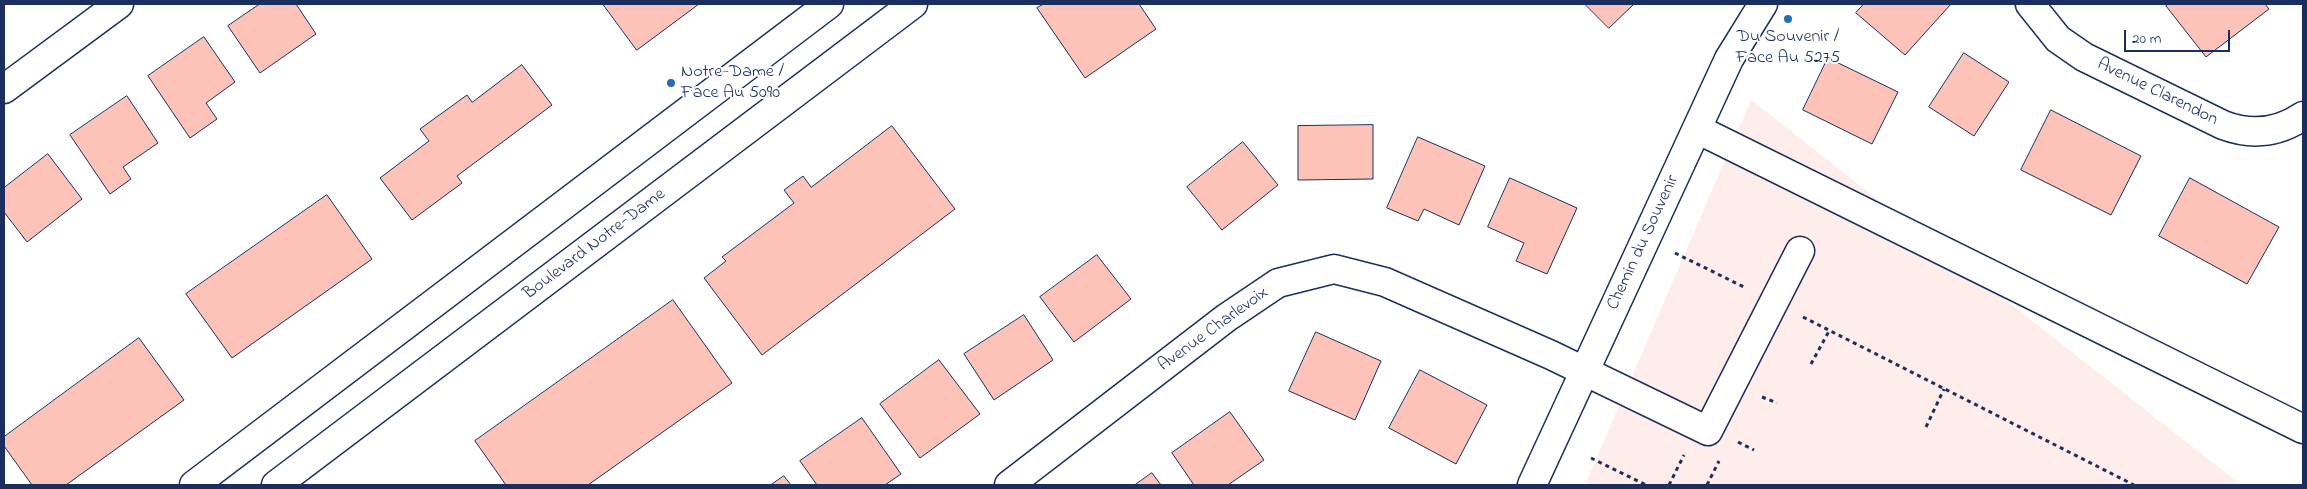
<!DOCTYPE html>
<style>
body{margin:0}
#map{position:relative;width:2307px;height:489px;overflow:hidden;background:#fff;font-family:"Indie Flower",sans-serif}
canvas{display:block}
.frame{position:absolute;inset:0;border:5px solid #1b2f5e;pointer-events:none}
.scale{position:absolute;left:2124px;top:30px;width:106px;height:22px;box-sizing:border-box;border:2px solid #1b2f5e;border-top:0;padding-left:6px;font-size:15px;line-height:18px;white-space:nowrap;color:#1b2f5e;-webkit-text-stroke:4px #fff;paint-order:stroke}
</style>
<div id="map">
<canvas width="2307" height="489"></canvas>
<div class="frame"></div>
<div class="scale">20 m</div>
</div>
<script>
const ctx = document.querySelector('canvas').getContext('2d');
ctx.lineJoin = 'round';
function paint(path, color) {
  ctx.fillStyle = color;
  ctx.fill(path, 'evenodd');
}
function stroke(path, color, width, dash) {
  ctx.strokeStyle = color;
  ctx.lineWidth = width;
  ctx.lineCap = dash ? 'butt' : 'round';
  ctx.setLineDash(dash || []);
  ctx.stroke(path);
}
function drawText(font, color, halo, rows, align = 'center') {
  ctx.font = font + ' "Indie Flower",sans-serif';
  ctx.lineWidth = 4;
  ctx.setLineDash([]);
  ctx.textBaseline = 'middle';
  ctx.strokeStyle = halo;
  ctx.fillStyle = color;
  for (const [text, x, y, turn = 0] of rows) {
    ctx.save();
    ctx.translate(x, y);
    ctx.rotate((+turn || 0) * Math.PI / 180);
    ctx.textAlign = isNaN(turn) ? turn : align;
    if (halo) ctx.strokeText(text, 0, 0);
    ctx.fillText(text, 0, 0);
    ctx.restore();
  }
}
paint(new Path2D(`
 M1751 100 2241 485H1585Z`), '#feedea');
const building = new Path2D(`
 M260 4H296L316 34 260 73 228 26Z
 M603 4H699L637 50Z
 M1044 4H1139L1156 29 1085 78 1037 8Z
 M1585 4H1634L1609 28Z
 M1864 4H1951L1905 55 1856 13Z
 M2169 4H2265L2269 9 2206 57 2166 6Z
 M204 37 235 82 206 103 217 119 190 138 148 76Z
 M1964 53 2009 82 1974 136 1929 107Z
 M1828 58 1898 92 1872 144 1803 110Z
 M522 65 552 105 457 176 462 183 412 220 380 178 429 141 420 129 467 95 472 102Z
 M127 96 158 143 123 167 131 179 110 194 70 135Z
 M2051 110 2141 156 2111 215 2021 170Z
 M1373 125V179L1298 180V126Z
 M892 126 955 209 762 355 704 278 726 261 722 257 794 203 784 190 803 176 811 187Z
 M1418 137 1485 166 1459 225 1424 209 1418 221 1387 208Z
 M1243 142 1278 185 1222 230 1187 187Z
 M48 154 82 199 27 242 4 212V188Z
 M1510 178 1577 208 1547 274 1516 261 1524 243 1488 227Z
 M2190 178 2279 227 2247 284 2159 236Z
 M327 195 372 259 232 358 186 294Z
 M1097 255 1131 299 1074 342 1040 297Z
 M673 300 732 383 588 485H506L475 441Z
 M1024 315 1053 360 994 400 964 354Z
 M1316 332 1381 361 1355 420 1289 391Z
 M139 338 184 400 66 485H32L4 446V437Z
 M939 360 980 414 920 458 880 404Z
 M1420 370 1487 405 1456 464 1389 428Z
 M1230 412 1264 460 1228 485H1194L1172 453Z
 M862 418 901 474 885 485H817L800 461Z
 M1152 473 1161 485H1135Z
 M784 476 791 485H771Z`);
paint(building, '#fdc2b8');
stroke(building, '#1b2f5e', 1);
const minor = new Path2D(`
 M2030 4 2058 39 2084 57 2223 125C2252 136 2278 133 2303 116
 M4 89 119 4
 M1697 129 2303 429
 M194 485 829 4
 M276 485 913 4
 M1009 485 1226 318 1278 283 1334 269 1385 282 1551 355 1708 431 1800 251
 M1532 485 1729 59 1763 4`);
stroke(minor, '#1b2f5e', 31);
stroke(new Path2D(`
 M1675 253 1746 288
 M1803 317 2134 485
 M1811 364 1829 331
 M1762 397 1777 403
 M1926 427 1944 389
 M1738 442 1754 450
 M1591 458 1646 485
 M1669 485 1684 455
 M1707 485 1719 461`), '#1b2f5e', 3, [4, 4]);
stroke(minor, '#fff', 28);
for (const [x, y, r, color] of [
 [1788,19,5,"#1f6fb2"],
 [671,83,5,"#1f6fb2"]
]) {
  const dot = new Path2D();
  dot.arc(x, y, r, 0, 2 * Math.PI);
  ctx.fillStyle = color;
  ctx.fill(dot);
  stroke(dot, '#fff', 2);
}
drawText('18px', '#1b2f5e', '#fff', [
 ["Du Souvenir /",1788,38],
 ["Face Au 5275",1788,59],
 ["Notre-Dame /",681,73,"left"],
 ["Face Au 5090",681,94,"left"]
]);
drawText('18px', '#1b2f5e', '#fff', [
 ["Avenue Clarendon",2157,93,26],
 ["Chemin du Souvenir",1644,243,-65],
 ["Boulevard Notre-Dame",595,245,-37],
 ["Avenue Charlevoix",1214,330,-36]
]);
</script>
